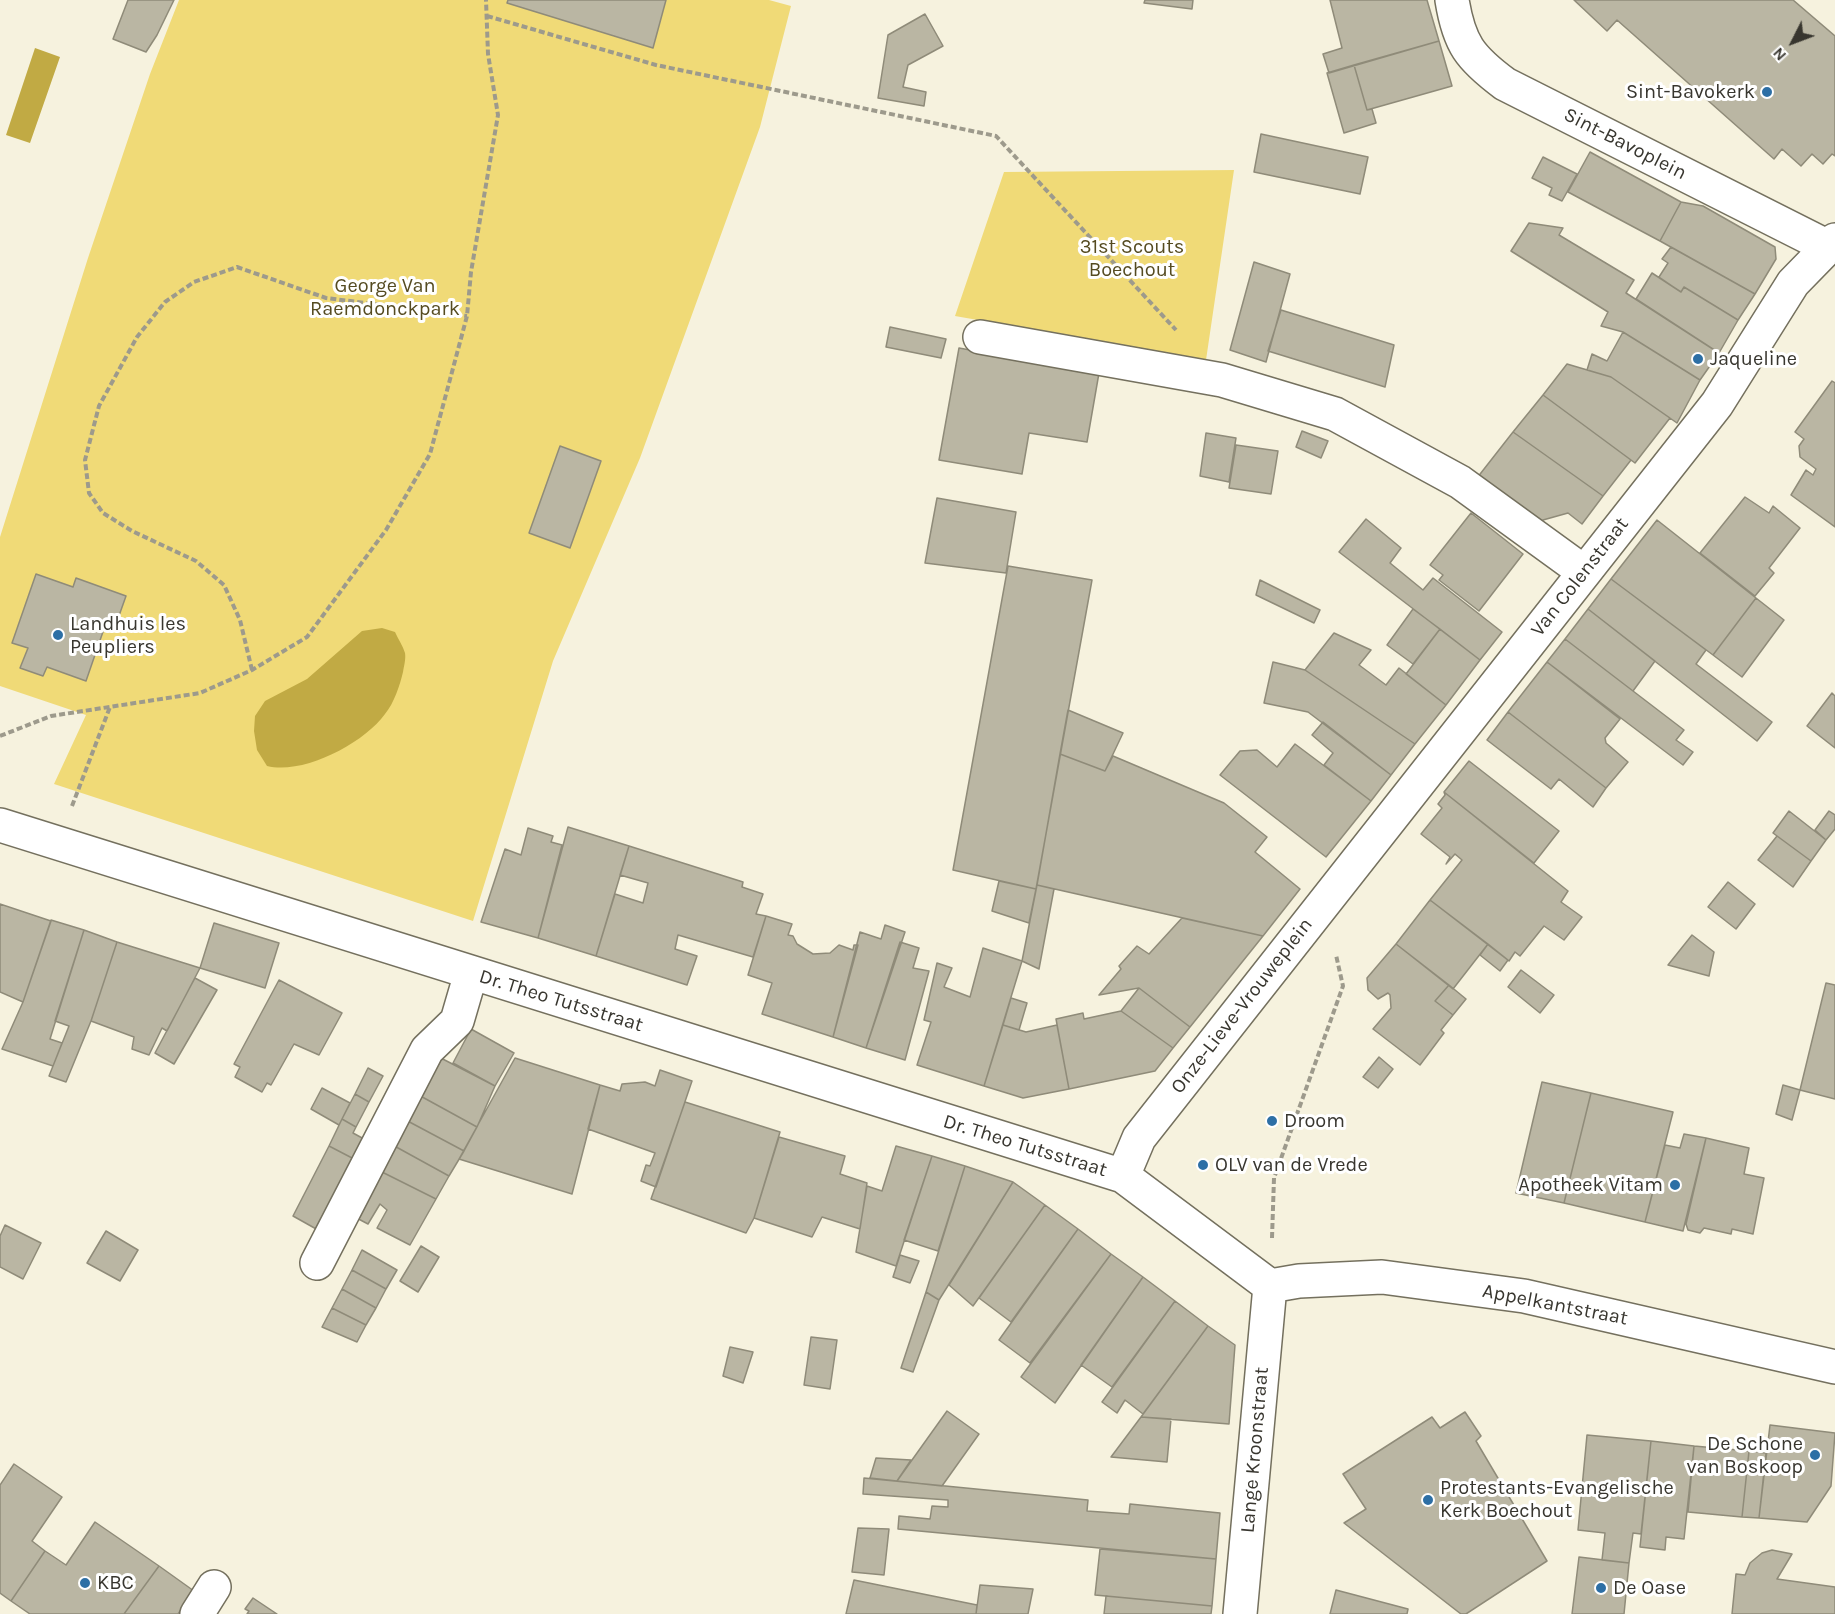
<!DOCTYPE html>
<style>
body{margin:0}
#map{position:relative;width:1835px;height:1614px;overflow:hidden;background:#f6f2de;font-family:Karla,sans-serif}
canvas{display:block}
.north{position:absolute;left:1763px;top:12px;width:60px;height:60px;-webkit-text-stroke:4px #fff;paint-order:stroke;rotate:228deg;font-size:16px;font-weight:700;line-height:24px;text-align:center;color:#38362f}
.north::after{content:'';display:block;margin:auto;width:21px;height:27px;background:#38362f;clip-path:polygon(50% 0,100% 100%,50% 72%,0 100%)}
</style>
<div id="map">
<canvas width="1835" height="1614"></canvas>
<div class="north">N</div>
</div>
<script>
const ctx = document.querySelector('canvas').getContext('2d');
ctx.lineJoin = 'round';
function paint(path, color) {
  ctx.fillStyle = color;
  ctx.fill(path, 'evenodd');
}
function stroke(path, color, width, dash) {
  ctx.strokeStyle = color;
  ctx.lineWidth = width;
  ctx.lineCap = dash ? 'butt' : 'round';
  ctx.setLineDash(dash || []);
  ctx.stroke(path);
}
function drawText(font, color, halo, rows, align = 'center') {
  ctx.font = font + ' Karla,sans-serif';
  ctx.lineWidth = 6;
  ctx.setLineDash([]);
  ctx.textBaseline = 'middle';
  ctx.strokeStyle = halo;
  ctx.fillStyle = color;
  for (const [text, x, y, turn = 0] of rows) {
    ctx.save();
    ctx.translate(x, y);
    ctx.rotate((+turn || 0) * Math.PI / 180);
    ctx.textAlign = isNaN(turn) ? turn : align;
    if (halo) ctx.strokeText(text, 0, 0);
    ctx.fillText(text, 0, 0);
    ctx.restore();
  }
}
paint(new Path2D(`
 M179 0H769L791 6 760 127 640 458 553 661 473 921 54 784 86 715 0 686V537L88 258 150 74Z
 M1234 170 1206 360 955 316 1004 172Z`), '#f0da77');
paint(new Path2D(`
 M35 48 60 57 30 143 6 135Z
 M382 628 395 632C398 639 403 646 405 653 406 659 404 666 403 672 400 685 394 703 385 714 363 744 303 775 267 766L257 750 254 731 255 716 265 701 307 679 362 631Z`), '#c1aa44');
const building = new Path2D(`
 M128 0H174L157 35 146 52 113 39Z
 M508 0H666L653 48 507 3Z
 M1145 0H1193L1192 9 1144 3Z
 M1330 0H1427L1439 41 1329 73 1323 54 1342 48Z
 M1574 0H1793L1835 36V156L1832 154 1823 164 1812 154 1801 166 1782 149 1774 159 1617 20 1607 31Z
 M925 14 943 46 908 65 903 87 926 92 924 106 878 98 888 35Z
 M1439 41 1452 86 1367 110 1354 65Z
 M1354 65 1367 110 1372 109 1376 123 1344 133 1327 73Z
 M1261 134 1368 157 1360 194 1254 172Z
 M1590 152 1681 202 1660 241 1568 192Z
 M1543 157 1577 174 1562 201 1549 195 1552 188 1532 178Z
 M1681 202 1703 206 1775 247 1776 259 1755 294 1660 241Z
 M1529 223 1563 228 1559 235 1634 280 1626 293 1719 353 1700 380 1623 332 1601 326 1608 312 1511 251Z
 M1671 247 1755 294 1738 320 1684 287 1681 292 1659 277 1668 263 1662 259Z
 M1254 262 1290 274 1266 362 1230 350Z
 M1652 273 1681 292 1684 287 1738 320 1719 353 1636 299Z
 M1281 310 1394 345 1385 387 1268 351Z
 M890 327 946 339 941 358 886 347Z
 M1623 332 1700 380 1677 423 1611 377 1587 370 1592 354 1607 361Z
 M959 348 1099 373 1087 442 1029 433 1022 474 939 460Z
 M1567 364 1611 377 1670 418 1635 463 1543 395Z
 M1832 381 1835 383V527L1791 495 1806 470 1813 475 1816 469 1800 457 1799 446 1804 439 1795 432Z
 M1543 395 1631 460 1603 496 1513 432Z
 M1302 431 1328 441 1321 458 1296 447Z
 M1513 432 1603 496 1582 524 1568 513 1543 520 1538 525 1477 478Z
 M1206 433 1236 438 1229 482 1200 476Z
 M1236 445 1278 451 1271 494 1229 488Z
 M560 446 601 461 570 548 529 533Z
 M1745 497 1769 513 1773 506 1800 528 1769 568 1774 573 1755 596 1700 553Z
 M937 498 1016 512 1006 573 925 563Z
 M1471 513 1523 554 1479 611 1439 580 1443 575 1430 565Z
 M1366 519 1401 548 1390 563 1423 590 1433 578 1502 632 1480 660 1339 552Z
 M1657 520 1756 598 1713 655 1611 579Z
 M1008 566 1092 580 1036 889 953 870Z
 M36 574 73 587 76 578 126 596 115 627 106 623 86 681 47 667 43 676 20 668 28 648 12 643Z
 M1611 579 1706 650 1696 664 1772 722 1757 741 1588 609Z
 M1260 580 1320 610 1314 623 1256 595Z
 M1756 598 1784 620 1742 677 1713 655Z
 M1413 609 1440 629 1413 664 1387 645Z
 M1588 609 1655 661 1633 691 1565 639Z
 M1440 629 1480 660 1446 705 1406 674Z
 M1334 633 1371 650 1359 665 1386 685 1399 668 1446 705 1415 744 1305 670Z
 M1565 639 1684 730 1676 740 1693 752 1683 765 1547 662Z
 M1273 662 1305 670 1415 744 1391 775 1308 712 1264 703Z
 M1547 662 1620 719 1605 738 1606 743 1628 762 1606 788 1508 712Z
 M1832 693 1835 696V748L1807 726Z
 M1068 710 1123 733 1105 771 1060 754Z
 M1508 712 1606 788 1593 807 1559 779 1551 789 1487 740Z
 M1323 722 1391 775 1371 801 1324 765 1333 753 1312 735Z
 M1295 744 1371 801 1326 857 1220 775 1240 751 1257 750 1277 767Z
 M1060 754 1105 771 1113 756 1224 803 1267 837 1255 852 1300 889 1263 936 1037 885Z
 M1469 761 1559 831 1534 863 1444 792Z
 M1444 792 1568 891 1561 902 1582 917 1564 940 1544 926 1520 956 1515 952 1509 961 1430 900 1462 860 1455 854 1446 864 1450 857 1421 834 1442 808 1438 804 1445 795Z
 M1789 811 1826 840 1811 861 1773 833Z
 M1829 811 1835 815V829L1826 840 1815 830Z
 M568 827 629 846 596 956 538 938Z
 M528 828 553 836 551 842 562 845 538 938 481 922 505 849 521 855Z
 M1777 836 1811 861 1793 887 1758 860Z
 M629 846 743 882 742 887 763 894 756 914 766 916 753 957 678 935 675 949 697 956 687 985 596 956 615 894 643 903 648 883 620 875Z
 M999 881 1036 889 1029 923 992 911Z
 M1728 882 1755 904 1736 929 1708 907Z
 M1037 885 1054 889 1039 969 1022 961Z
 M1430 900 1488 944 1453 989 1396 944Z
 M0 904 51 921 23 1002 0 992Z
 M766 916 792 924 788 935 793 936 797 944 813 954 830 953 839 945 853 950 854 945H858L833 1037 762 1014 772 983 748 975Z
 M1182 918 1263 936 1190 1027 1139 988 1099 995 1121 969 1119 966 1137 946 1149 954Z
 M51 920 84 930 50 1039 62 1043 53 1066 2 1049 23 1002Z
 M214 923 279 943 265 988 200 968Z
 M885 925 905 932 866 1048 833 1037 860 932 881 939Z
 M84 930 117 942 91 1021 66 1082 49 1076 69 1026 55 1021Z
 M1692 935 1714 952 1709 976 1668 965Z
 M117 942 200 968 167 1031 162 1028 149 1055 132 1049 134 1037 91 1021Z
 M900 942 919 948 913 968 929 971 905 1060 866 1048Z
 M1396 944 1449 985 1435 1001 1453 1015 1441 1030 1444 1033 1420 1065 1373 1029 1391 1008 1390 995 1388 993 1378 999 1368 990 1367 978Z
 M1488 944 1508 960 1500 971 1480 955Z
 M983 948 1022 961 984 1086 917 1065 931 1022 924 1020 937 963 952 968 944 987 970 997Z
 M1521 970 1554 995 1540 1013 1508 987Z
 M195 978 217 990 174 1064 155 1053Z
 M279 980 342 1013 319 1055 294 1044 271 1085 267 1083 262 1092 235 1077 240 1067 234 1064Z
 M1826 983 1835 985V1099L1800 1090Z
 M1449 985 1466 999 1453 1015 1435 1001Z
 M1139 988 1190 1027 1173 1048 1121 1011Z
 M1011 998 1027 1003 1019 1030 1003 1025Z
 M1121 1011 1173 1048 1155 1071 1069 1089 1056 1019 1083 1013 1084 1019Z
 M1003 1025 1026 1032 1057 1025 1069 1089 1023 1098 984 1086Z
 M471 1029 514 1053 495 1086 453 1063Z
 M435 1055 495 1086 477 1127 415 1093Z
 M1379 1057 1393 1069 1378 1088 1363 1077Z
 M515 1058 600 1085 572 1194 459 1159Z
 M368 1068 383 1076 369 1102 355 1094Z
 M660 1070 692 1081 656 1187 641 1181 646 1165 650 1166 655 1153 588 1129 600 1085 620 1091 622 1084 645 1082 655 1086Z
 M1542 1082 1591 1093 1564 1203 1516 1193Z
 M1783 1085 1800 1090 1792 1120 1776 1114Z
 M322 1088 350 1103 339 1125 311 1109Z
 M415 1093 477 1127 464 1151 402 1118Z
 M1591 1093 1673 1112 1645 1222 1564 1203Z
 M355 1094 369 1102 356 1127 342 1119Z
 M685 1102 780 1132 754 1218 746 1233 651 1199Z
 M402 1118 464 1151 449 1176 389 1143Z
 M342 1119 356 1127 353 1133 364 1139 354 1159 329 1146Z
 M1684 1134 1706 1138 1683 1231 1645 1222 1665 1145 1680 1148Z
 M779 1137 845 1156 840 1174 867 1183 860 1229 822 1217 812 1237 754 1218Z
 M1706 1138 1749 1148 1744 1174 1764 1178 1753 1234 1732 1229 1731 1234 1704 1228 1700 1233 1688 1230 1686 1224Z
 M389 1143 449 1176 436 1199 376 1169Z
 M329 1146 354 1159 318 1230 293 1216Z
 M896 1146 932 1156 896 1266 856 1252 867 1186 882 1191Z
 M932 1156 965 1166 938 1251 904 1240Z
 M965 1166 1013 1182 939 1300 926 1292Z
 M376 1169 436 1199 410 1245 377 1228 387 1210 380 1204 368 1224 351 1215Z
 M1013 1182 1045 1205 973 1306 949 1285Z
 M1045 1205 1078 1229 1011 1322 979 1298Z
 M5 1225 41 1243 23 1279 0 1267V1236Z
 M1078 1229 1111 1254 1030 1363 999 1340Z
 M106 1231 138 1250 120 1281 87 1263Z
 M421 1246 439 1257 418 1292 400 1281Z
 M362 1250 397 1270 386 1289 352 1270Z
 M1111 1254 1143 1277 1055 1403 1021 1377Z
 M900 1255 919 1261 910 1283 893 1277Z
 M352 1270 386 1289 376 1308 342 1289Z
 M1143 1277 1175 1301 1112 1387 1081 1365Z
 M342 1289 376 1308 366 1325 332 1308Z
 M926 1292 939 1300 913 1372 901 1368Z
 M1175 1301 1208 1326 1143 1414 1125 1400 1117 1413 1102 1402Z
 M332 1308 366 1325 357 1342 322 1327Z
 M1208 1326 1235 1345 1229 1424 1141 1417Z
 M811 1337 837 1340 830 1389 804 1385Z
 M730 1347 753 1352 743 1383 723 1376Z
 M947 1411 979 1434 942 1486 897 1481Z
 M1465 1412 1481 1436 1476 1441 1547 1561 1466 1614H1461L1344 1523 1366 1509 1343 1474 1432 1417 1440 1428Z
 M1141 1417 1171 1419 1167 1462 1111 1457Z
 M1770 1425 1835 1433 1831 1486 1807 1522 1759 1518Z
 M1587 1435 1651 1441 1641 1534 1633 1533 1629 1563 1602 1560 1605 1533 1578 1530Z
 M1651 1441 1694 1446 1684 1539 1666 1537 1665 1550 1640 1547Z
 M1694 1446 1749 1451 1742 1517 1688 1512Z
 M1749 1451 1766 1453 1759 1518 1742 1517Z
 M876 1458 911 1460 897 1481 870 1478Z
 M14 1464 62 1497 32 1541 45 1551 11 1601 0 1593V1485Z
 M864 1478 1088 1500 1087 1511 1129 1514 1130 1504 1220 1513 1216 1559 898 1529 899 1516 930 1519 932 1506 948 1507V1500L863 1494Z
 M95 1522 159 1566 124 1614H30L11 1601 45 1551 66 1565Z
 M858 1528 889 1529 884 1575 852 1572Z
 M1100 1549 1216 1559 1212 1606 1095 1595Z
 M1772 1550 1792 1554 1777 1579 1835 1587V1614H1732L1736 1574 1745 1575 1750 1563 1762 1553Z
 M1579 1557 1629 1563 1624 1614H1572Z
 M159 1566 194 1591 178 1614H124Z
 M854 1580 977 1605 976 1614H846Z
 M980 1585 1033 1589 1028 1614H976Z
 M1336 1590 1408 1609 1407 1614H1330Z
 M1106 1596 1212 1606 1211 1614H1104Z
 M253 1598 277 1614H247L249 1611 245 1609Z`);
paint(building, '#bab6a3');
stroke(building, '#8f8b79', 1.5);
const minor = new Path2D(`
 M1452 0C1459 44 1470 58 1505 84L1828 247
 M980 337 1222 380 1335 414 1460 482 1584 572
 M0 825 1123 1176 1270 1286
 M1123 1176 1139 1138 1717 404 1793 283 1835 240
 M317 1263 427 1050 457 1021 471 973
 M1270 1286 1299 1281 1382 1277 1524 1296 1835 1367
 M197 1614 214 1587
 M1240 1614 1270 1286`);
stroke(minor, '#74705e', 36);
stroke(new Path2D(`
 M487 16 656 65 996 136 1176 330
 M252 670 240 620 224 585 196 561 132 531 103 513 89 493 85 460 99 406 137 337 165 302 194 282 237 267 326 298 467 316
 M0 736 51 716 200 693 252 670 307 637 386 530 430 454 467 316 471 272 498 115 488 54 486 0
 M72 806 110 707
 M1272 1238 1274 1178 1343 986 1336 955`), '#9d9a8c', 4, [6, 3]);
stroke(minor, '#fff', 33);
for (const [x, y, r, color] of [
 [1767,92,6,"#2d6fa5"],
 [1698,359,6,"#2d6fa5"],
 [58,635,6,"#2d6fa5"],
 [1272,1121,6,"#2d6fa5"],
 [1203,1165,6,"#2d6fa5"],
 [1675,1185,6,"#2d6fa5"],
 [1815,1455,6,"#2d6fa5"],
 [1428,1500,6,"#2d6fa5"],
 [85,1583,6,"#2d6fa5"],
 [1601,1588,6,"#2d6fa5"]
]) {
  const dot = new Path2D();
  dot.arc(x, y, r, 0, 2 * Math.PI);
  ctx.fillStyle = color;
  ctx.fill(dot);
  stroke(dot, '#fff', 2);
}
drawText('20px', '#38362f', '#fff', [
 ["Sint-Bavokerk",1755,92,"right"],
 ["Jaqueline",1710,359],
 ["Landhuis les",70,624],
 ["Peupliers",70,647],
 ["Droom",1284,1121],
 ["OLV van de Vrede",1215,1165],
 ["Apotheek Vitam",1663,1185,"right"],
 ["De Schone",1803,1444,"right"],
 ["van Boskoop",1803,1467,"right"],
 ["Protestants-Evangelische",1440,1488],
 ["Kerk Boechout",1440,1511],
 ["KBC",97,1583],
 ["De Oase",1613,1588]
], 'left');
drawText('20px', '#38362f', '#fff', [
 ["Sint-Bavoplein",1625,144,27],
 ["Van Colenstraat",1580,577,-52],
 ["Dr. Theo Tutsstraat",561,1001,17],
 ["Onze-Lieve-Vrouweplein",1242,1006,-52],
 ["Dr. Theo Tutsstraat",1025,1146,17],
 ["Appelkantstraat",1555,1305,11],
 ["Lange Kroonstraat",1255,1450,-85]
]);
drawText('20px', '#554b21', '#fff', [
 ["31st Scouts",1132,247],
 ["Boechout",1132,270],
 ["George Van",385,286],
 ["Raemdonckpark",385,309]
]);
</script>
